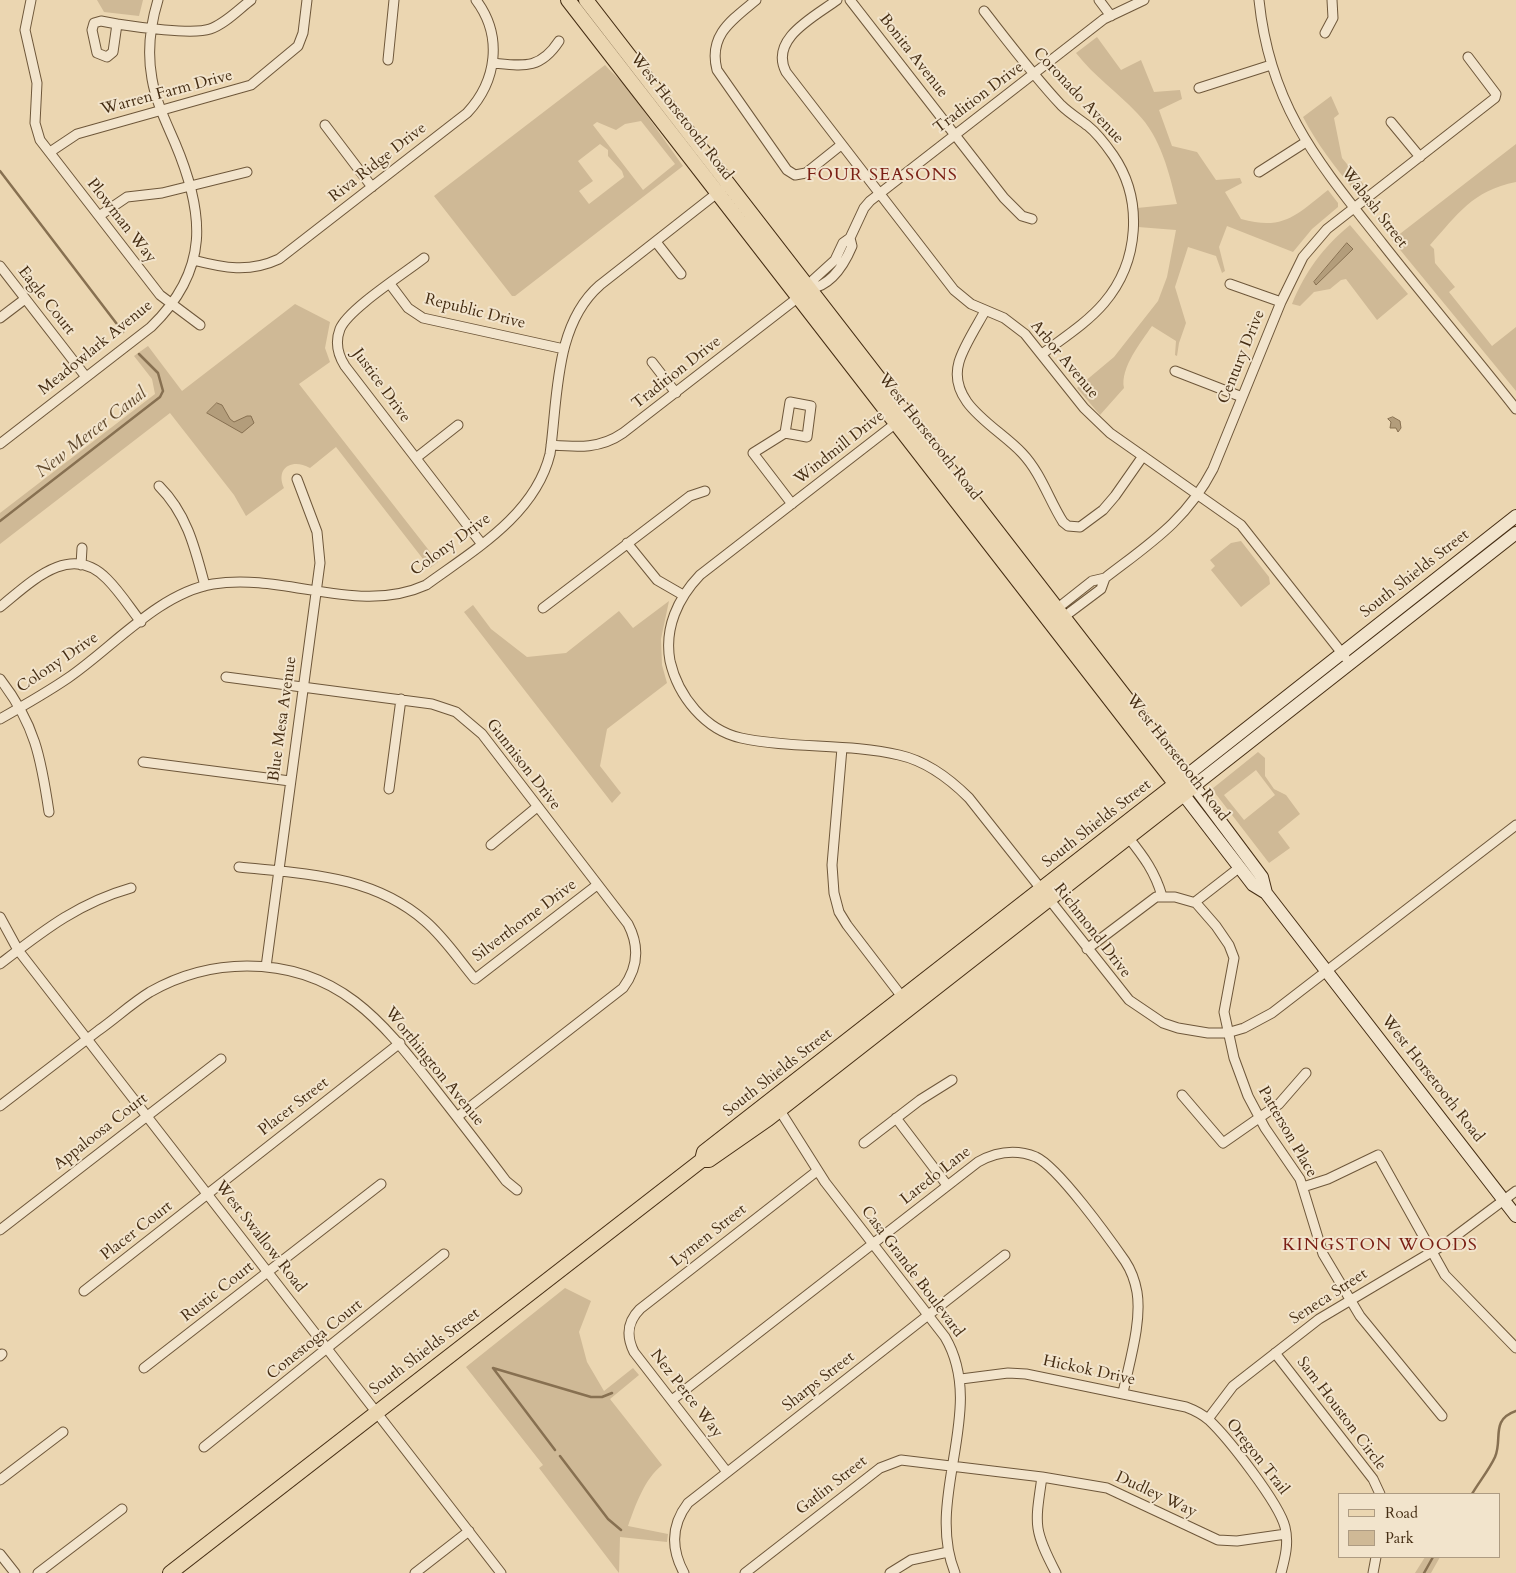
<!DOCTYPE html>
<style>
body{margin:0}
#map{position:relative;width:1516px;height:1573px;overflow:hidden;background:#ebd6b1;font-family:Cardo,serif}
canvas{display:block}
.legend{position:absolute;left:1338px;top:1493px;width:162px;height:65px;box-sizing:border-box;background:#f2e4cc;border:1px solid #ad9b82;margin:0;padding:6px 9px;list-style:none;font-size:15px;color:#452d13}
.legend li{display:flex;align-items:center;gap:10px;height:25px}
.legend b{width:25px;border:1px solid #ad9b82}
</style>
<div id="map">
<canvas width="1516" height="1573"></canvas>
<ul class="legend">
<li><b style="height:6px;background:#ebd6b1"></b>Road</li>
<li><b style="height:14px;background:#cfb996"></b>Park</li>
</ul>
</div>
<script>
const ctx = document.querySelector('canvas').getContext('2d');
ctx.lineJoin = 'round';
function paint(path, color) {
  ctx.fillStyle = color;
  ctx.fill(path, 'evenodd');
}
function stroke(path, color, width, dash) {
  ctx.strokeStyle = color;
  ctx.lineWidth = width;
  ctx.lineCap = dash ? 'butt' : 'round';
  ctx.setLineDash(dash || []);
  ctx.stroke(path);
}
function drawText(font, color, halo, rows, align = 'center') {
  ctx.font = font + ' Cardo,serif';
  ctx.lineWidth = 4;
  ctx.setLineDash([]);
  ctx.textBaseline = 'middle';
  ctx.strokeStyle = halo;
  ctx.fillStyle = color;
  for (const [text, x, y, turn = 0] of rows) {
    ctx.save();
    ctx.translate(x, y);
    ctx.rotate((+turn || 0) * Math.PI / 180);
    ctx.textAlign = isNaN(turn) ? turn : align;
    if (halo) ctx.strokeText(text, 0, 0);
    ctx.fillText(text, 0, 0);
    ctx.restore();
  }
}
paint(new Path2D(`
 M97 0H143L139 16 104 12Z
 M1097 37 1121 70 1141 60 1154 92 1180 90 1182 99 1159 110 1172 146 1197 152 1216 180 1240 178 1242 183 1225 192 1241 219C1284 231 1296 215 1328 190L1338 203V207L1312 229 1293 252 1227 226 1219 247 1225 271 1222 273 1216 256 1188 247 1175 287 1186 323 1179 343 1177 356 1175 355 1176 341 1152 326C1141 342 1120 368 1124 388L1100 415 1077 388 1114 357 1158 301 1167 277 1176 230 1138 227 1137 208 1177 204C1169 173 1161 137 1137 113 1117 92 1094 76 1076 53Z
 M605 65C612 73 620 79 626 87 646 113 664 140 683 166L515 296H512L434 196ZM641 121 675 164 643 190 593 125 597 122 616 130 625 124ZM600 144 608 150V156L622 171 624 177 589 204 579 191 593 181 578 161Z
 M1331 96 1339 114 1334 118 1342 158 1366 187 1358 192 1354 190C1335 167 1317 144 1303 117Z
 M1516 144V182C1472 191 1458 214 1430 245L1434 249 1435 263 1455 287 1449 292 1492 346 1516 327V391L1392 240Z
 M1350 225 1408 294 1377 320 1346 279 1341 280 1330 289 1314 292 1300 306 1292 304C1305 272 1323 247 1350 225Z
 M295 304 330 322 325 348 330 362 299 384 438 562 430 568 336 447 310 468C292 458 275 468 284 488L246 516 234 495 170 413 0 544V513L155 394 152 379 134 356 148 346 182 391Z
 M1241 541 1269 577 1270 584 1241 607 1211 570 1215 566 1210 560 1231 543Z
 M669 601 661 639 662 665 667 683 607 729 600 766 621 793 612 803 464 612 473 605 491 629 527 657 566 653 619 611 633 628Z
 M1258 752 1265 758V776L1274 789 1286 795 1300 814 1278 832 1290 848 1269 863 1212 789ZM1256 770 1275 795 1244 820 1224 795Z
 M565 1288 591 1301 579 1332 587 1362 604 1391 633 1368 639 1375 610 1399 662 1465C644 1480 636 1504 628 1526L668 1534 667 1542 620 1537 619 1573 539 1468 543 1465 466 1367Z
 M1425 1557H1440L1431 1573H1415Z`), '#cfb996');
const water = new Path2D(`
 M1347 243 1353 249 1316 285 1314 282Z
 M217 403 222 405 230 419 234 422 247 416H251L254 423 242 433 207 413Z
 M1393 417 1400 421 1401 428 1398 432 1396 428H1390L1391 422 1388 419Z`);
paint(water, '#b39d7b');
stroke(water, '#877051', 1);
stroke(new Path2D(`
 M0 171 123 332
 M0 521 160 397 163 391 158 373 139 354
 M555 1450 493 1368 591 1397H602L612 1393
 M560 1456 608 1519 621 1530
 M1472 1494C1479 1482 1489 1470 1495 1457 1503 1439 1490 1420 1516 1411
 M1424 1573 1433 1557`), '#877051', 2.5);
const street = new Path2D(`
 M31 0 25 30 37 83 35 123 40 140 160 295 200 325
 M756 0C732 20 708 35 717 70L787 170 795 175 806 173 841 145
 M837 0C814 17 769 39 786 72L954 290 971 304 1004 318 1025 334 1084 408 1110 433 1241 525 1345 657
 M850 0 1004 198 1022 216 1032 219
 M1099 0 1111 16
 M1259 0C1270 107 1318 162 1382 243 1426 299 1472 353 1516 409
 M984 11C1009 43 1033 75 1061 105 1069 113 1079 119 1088 126 1098 134 1106 145 1113 155 1144 200 1139 262 1104 303 1087 323 1063 338 1042 354
 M101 21 117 24 113 52 107 57 97 53 92 30 94 23Z
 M117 24C136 27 193 35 210 29 225 24 239 9 251 0
 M1325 33 1333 18 1332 0
 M388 60 394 0
 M493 63C523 66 540 70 559 41
 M1199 88 1271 65
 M1391 122 1420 157
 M325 125 372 187
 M50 152 77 134 251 85 298 46 303 33 307 0
 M1259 172 1306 142
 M99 216 127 197 162 193 247 172
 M656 242 681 274
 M424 258C405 273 348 309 340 329 335 342 338 355 345 366L481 543
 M193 260C224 268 249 273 279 259L467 113C497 81 503 36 476 0
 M0 266 86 377
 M390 284 408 308 423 318 564 349
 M1230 284 1281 302
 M809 289 813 280 835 260 843 243 850 238 864 208 870 201 1104 19 1144 0
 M985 311C978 324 963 347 959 362 947 404 998 427 1022 453 1041 473 1049 500 1063 522L1068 526 1080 527 1103 510 1115 496 1143 456
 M0 318 25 299
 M652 362 676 393
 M1175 371 1242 397
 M900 420 700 575C678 598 664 628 670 661 678 696 705 730 741 738 791 749 849 743 899 755 926 761 950 779 969 798L1129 1000 1163 1023 1178 1028 1208 1033H1227L1244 1028 1272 1013 1516 825
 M785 433 790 402 811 406 807 437 785 433 753 453 792 504
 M0 444 151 327C210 270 205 214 175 143 166 122 156 102 152 79 147 52 150 26 158 0
 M551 445C578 447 600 449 623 433L809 289C831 286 844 265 852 246L850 238
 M416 458 458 425
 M159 486C187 514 195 548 205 586
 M627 543 657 580 683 595
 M81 565 82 548
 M0 607C30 583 70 541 107 579 120 592 130 608 141 622
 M543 608 690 496 705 491
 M1054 611 1092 581 1105 578C1149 544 1186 521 1213 469L1281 302 1303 257 1327 229 1495 98 1496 94 1468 57
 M1061 619 1101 589 1105 578
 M226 677 432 704 456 712 482 734 628 924C640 947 638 968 623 988L457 1117
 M0 679C35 724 41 758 49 812
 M0 719C23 706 46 693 68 678 112 648 159 593 213 584 284 572 358 616 426 585 474 550 535 515 550 454 558 398 554 325 600 285L721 190
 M842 748 832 865 834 893 839 912 847 925 906 1002
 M143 762 290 781
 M389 789 401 699
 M1128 837C1144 857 1155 872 1162 896
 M491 845 537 807
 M239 867C306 874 372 875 425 921 444 937 459 960 475 979L597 885
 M1195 902 1240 867
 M0 917 18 950 501 1573
 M1087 949 1156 897H1175L1196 903 1216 926 1229 945 1234 958 1224 1012 1234 1058 1248 1096 1265 1128 1300 1179 1323 1254 1360 1316 1442 1416
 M0 964C43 931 78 903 131 888
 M266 967 320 563 317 532 297 479
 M1182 1095 1223 1143 1279 1104 1306 1073
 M0 1106C33 1081 66 1055 99 1030 116 1018 132 1003 150 992 180 975 213 966 247 966 338 966 382 1021 432 1085 457 1117 482 1149 506 1181L517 1190
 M777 1106 825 1182 945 1337C988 1410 924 1496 955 1573
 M896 1118 947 1185
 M864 1143 920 1100 952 1080
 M1303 1187 1328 1179 1378 1155 1445 1275 1516 1348
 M0 1230 221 1059
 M84 1291 400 1043
 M1275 1353 1373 1479 1380 1494
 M0 1356 2 1354
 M144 1368 381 1184
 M961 1379 1008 1373 1026 1374 1186 1407C1194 1410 1202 1414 1209 1420 1228 1438 1279 1503 1285 1527 1289 1543 1285 1558 1281 1573
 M672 1400 978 1162C996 1152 1016 1149 1036 1157 1058 1167 1109 1238 1125 1261 1131 1270 1135 1281 1137 1292 1142 1322 1129 1363 1123 1393
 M1208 1419 1233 1386 1319 1319 1445 1244 1516 1191
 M204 1447 444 1254
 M727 1472 634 1352C626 1336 627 1322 640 1309L817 1171
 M1042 1477C1035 1525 1033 1529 1056 1573
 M0 1480 63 1432
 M0 1554 15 1573
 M38 1573 122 1509
 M415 1573 469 1531
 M684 1573C671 1549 671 1525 688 1503L1005 1255
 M745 1573 880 1468 901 1460 1042 1477 1107 1488 1218 1540 1237 1541 1286 1534
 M890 1573 911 1560 948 1552
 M1373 1573 1376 1557`);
const secondary = new Path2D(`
 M1186 776 1516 516
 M1183 794 1253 885 1266 893 1516 1216
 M1266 893 1262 877 1194 786 1516 533`);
const primary = new Path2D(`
 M568 0 1181 791
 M586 0 1194 786 768 1119 709 1160H702
 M170 1573 702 1160 704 1152 1186 776`);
stroke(street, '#6e573a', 11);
stroke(secondary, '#452d13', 14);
stroke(primary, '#452d13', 16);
stroke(street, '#f2e4cc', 9);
stroke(secondary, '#f2e4cc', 12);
stroke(primary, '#ebd6b1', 14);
drawText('16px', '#452d13', '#f2e4cc', [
 ["Bonita Avenue",913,56,52],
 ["Warren Farm Drive",167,93,-15],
 ["Coronado Avenue",1078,96,47],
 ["Tradition Drive",979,98,-37],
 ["West Horsetooth Road",681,117,52],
 ["Riva Ridge Drive",378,163,-38],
 ["Wabash Street",1374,208,52],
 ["Plowman Way",121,221,52],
 ["Eagle Court",46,301,52],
 ["Republic Drive",475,312,14],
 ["Meadowlark Avenue",96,348,-39],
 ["Century Drive",1242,357,-68],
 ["Arbor Avenue",1064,360,50],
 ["Tradition Drive",677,373,-38],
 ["Justice Drive",381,386,54],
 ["West Horsetooth Road",929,437,52],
 ["Windmill Drive",840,448,-38],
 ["Colony Drive",451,545,-36],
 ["South Shields Street",1415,574,-38],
 ["Colony Drive",58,663,-34],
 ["Blue Mesa Avenue",283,719,-82],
 ["West Horsetooth Road",1177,758,52],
 ["Gunnison Drive",523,765,52],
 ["South Shields Street",1097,824,-38],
 ["Silverthorne Drive",525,921,-37],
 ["Richmond Drive",1092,931,52],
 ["Worthington Avenue",434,1067,51],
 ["South Shields Street",778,1073,-38],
 ["West Horsetooth Road",1432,1079,52],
 ["Placer Street",294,1107,-38],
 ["Appaloosa Court",101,1132,-38],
 ["Patterson Place",1287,1132,60],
 ["Laredo Lane",936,1176,-38],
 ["Placer Court",137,1231,-38],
 ["Lymen Street",709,1236,-38],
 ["West Swallow Road",260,1237,52],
 ["Casa Grande Boulevard",912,1272,53],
 ["Rustic Court",218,1292,-38],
 ["Seneca Street",1329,1297,-33],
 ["Conestoga Court",315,1340,-39],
 ["South Shields Street",425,1352,-37],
 ["Hickok Drive",1089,1371,12],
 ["Sharps Street",819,1382,-38],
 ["Nez Perce Way",686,1394,52],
 ["Sam Houston Circle",1341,1414,53],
 ["Oregon Trail",1257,1457,52],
 ["Gatlin Street",832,1486,-38],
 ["Dudley Way",1156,1495,25]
]);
ctx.letterSpacing = '1px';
drawText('18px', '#7a1f14', '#f2e4cc', [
 ["FOUR SEASONS",882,176],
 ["KINGSTON WOODS",1380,1246]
]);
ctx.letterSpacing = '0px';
drawText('italic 18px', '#60492d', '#f2e4cc', [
 ["New Mercer Canal",92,433,-38]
]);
</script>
